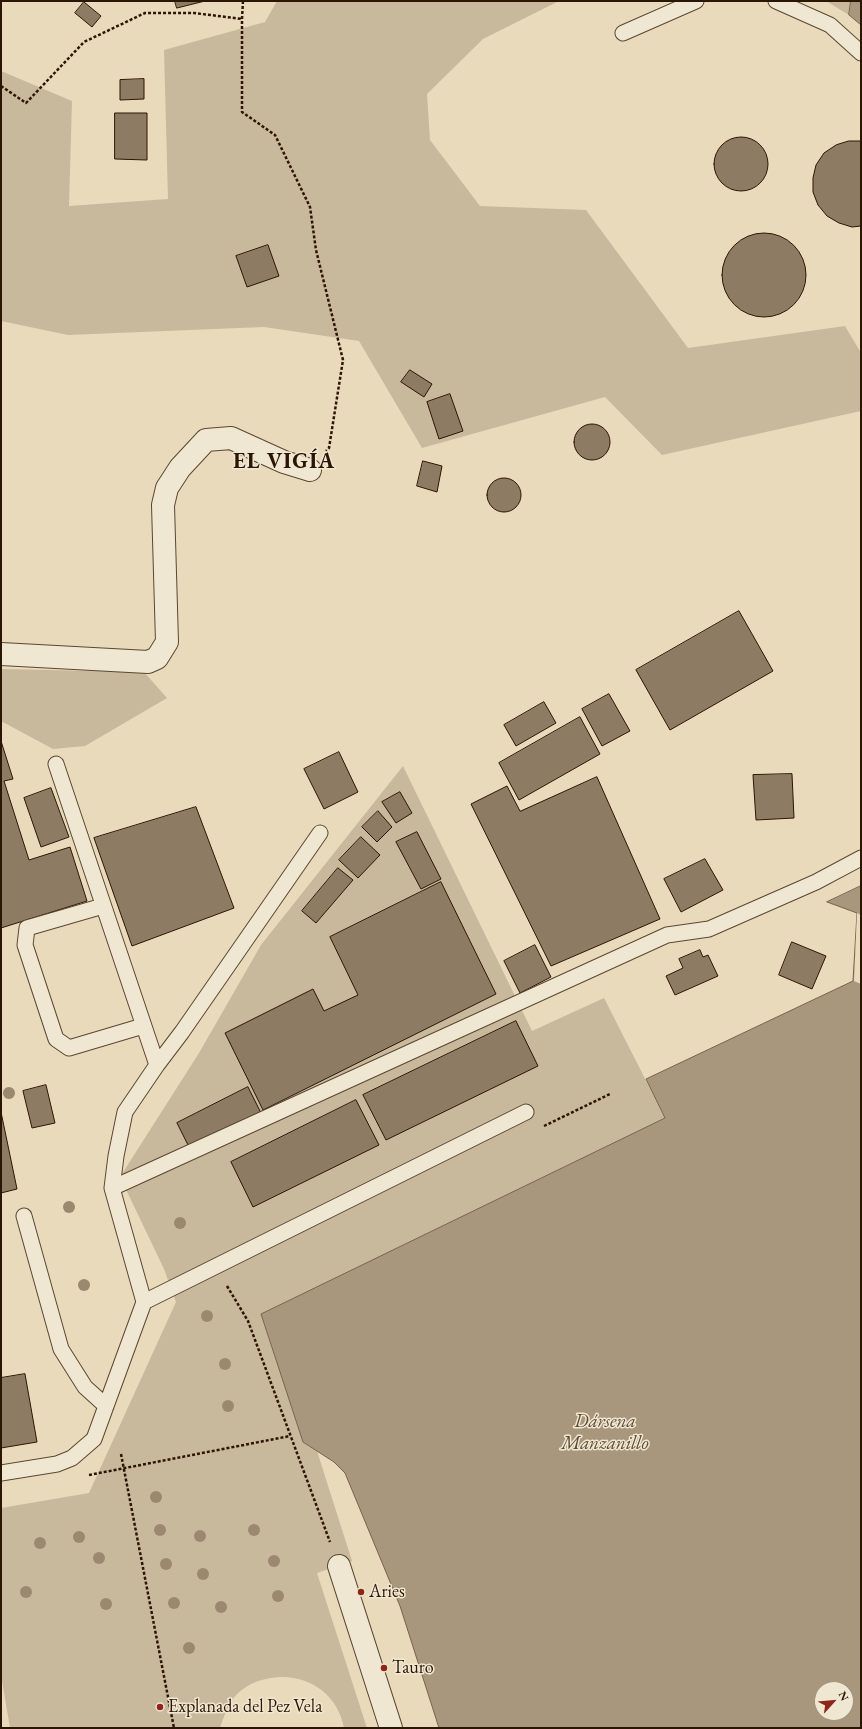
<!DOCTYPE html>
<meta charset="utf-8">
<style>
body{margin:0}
#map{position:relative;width:862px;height:1729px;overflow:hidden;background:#e8dabb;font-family:"EB Garamond",serif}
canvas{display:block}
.frame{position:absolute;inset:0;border:2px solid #2b1603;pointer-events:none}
.north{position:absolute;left:814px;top:1681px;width:40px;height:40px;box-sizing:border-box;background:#f0e7d3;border:1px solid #a19380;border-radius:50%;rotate:63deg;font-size:11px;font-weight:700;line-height:16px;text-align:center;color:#2b1603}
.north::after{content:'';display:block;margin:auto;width:14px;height:18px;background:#8f2418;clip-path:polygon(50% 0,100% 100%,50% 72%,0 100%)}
</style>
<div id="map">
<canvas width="862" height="1729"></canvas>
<div class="frame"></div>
<div class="north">N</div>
</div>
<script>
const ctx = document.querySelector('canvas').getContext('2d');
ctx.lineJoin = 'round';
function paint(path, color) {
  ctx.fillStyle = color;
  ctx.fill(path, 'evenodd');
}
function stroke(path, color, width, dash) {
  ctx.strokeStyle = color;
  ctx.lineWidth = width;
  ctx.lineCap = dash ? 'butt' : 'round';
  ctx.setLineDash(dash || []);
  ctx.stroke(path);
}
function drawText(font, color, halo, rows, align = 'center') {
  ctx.font = font + ' "EB Garamond",serif';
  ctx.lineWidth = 3;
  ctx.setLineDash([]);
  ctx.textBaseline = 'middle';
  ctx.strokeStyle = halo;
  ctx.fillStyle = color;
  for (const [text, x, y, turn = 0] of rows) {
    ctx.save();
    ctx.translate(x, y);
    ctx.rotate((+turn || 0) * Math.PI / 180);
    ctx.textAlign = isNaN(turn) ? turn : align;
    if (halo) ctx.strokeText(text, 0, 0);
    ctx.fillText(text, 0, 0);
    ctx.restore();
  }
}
paint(new Path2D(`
 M277 1H559L483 39 427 94 430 140 480 206 586 210 688 348 845 326 861 353V411L662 455 605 397 422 448 359 341 264 327 68 335 1 321V71L72 101 69 206 168 199 164 50 265 22Z
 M826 1H851L849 15Z
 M1 669 144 672 167 698 85 746 53 749 1 721Z
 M403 766 532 1031 604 998 665 1118 261 1314 303 1442 317 1451 352 1561 317 1573 367 1728H344C337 1689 299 1669 262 1680 253 1682 243 1688 236 1695 228 1705 224 1716 220 1728H10L1 1675V1508L89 1493 176 1302 164 1269 120 1177 199 1053 261 945Z`), '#c8b99c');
const water = new Path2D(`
 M851 1H861V25L849 15Z
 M861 886V1728H439L400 1606 345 1473 334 1462 303 1442 261 1314 665 1118 646 1079 853 981 857 913 827 902ZM822 1689H846V1713H822Z`);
paint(water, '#a8977c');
stroke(water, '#76634c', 1);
paint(new Path2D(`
 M857 913 861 915V984L854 981Z`), '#e8dabb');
const building = new Path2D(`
 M175 1H205L177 8Z
 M84 2 101 16 92 27 75 13Z
 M144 79V99L120 100V80Z
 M115 113H147V160L115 159Z
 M714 164a27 27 0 1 1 54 0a27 27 0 1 1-54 0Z
 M849 141H861V226L852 227 839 223 827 216 818 205 813 192V178L816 165 824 153 836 145Z
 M722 275a42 42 0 1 1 84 0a42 42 0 1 1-84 0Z
 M268 245 279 276 247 287 236 256Z
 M410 370 432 384 424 397 401 382Z
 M450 394 463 431 439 439 427 402Z
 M574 442a18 18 0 1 1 36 0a18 18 0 1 1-36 0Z
 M423 461 442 466 437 492 417 486Z
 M487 495a17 17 0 1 1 34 0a17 17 0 1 1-34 0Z
 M739 611 773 671 670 730 636 670Z
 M609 694 630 731 602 746 582 709Z
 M544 702 556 723 516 746 504 725Z
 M580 717 600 754 519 800 499 763Z
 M1 741 13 779 4 781 29 860 70 847 87 901 1 928Z
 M339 752 358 792 324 809 304 769Z
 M792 774 794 818 756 820 753 775Z
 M597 777 660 919 551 966 471 804 507 786 520 811Z
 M51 788 69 837 41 847 24 798Z
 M400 792 412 813 396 823 382 802Z
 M196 807 234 908 132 946 94 838Z
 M378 811 392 827 377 842 362 827Z
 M417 832 441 879 421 889 396 842Z
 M361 837 380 855 358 878 339 860Z
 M705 859 723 890 681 912 664 879Z
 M338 868 353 880 316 923 302 911Z
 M441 882 496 994 263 1110 225 1033 313 989 324 1011 358 995 330 937Z
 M792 942 826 956 812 989 779 975Z
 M535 945 551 977 520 993 504 961Z
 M700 950 703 957 708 955 718 976 675 995 666 976 683 968 679 959Z
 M516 1021 538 1066 386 1140 363 1095Z
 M46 1085 55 1123 32 1128 23 1091Z
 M248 1087 262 1115 191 1151 177 1123Z
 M356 1100 379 1145 253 1207 231 1162Z
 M1 1112 17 1189 1 1193Z
 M25 1374 37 1442 1 1448V1378Z`);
paint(building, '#8d7c63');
stroke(building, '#2b1603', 1);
const service = new Path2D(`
 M776 1 830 25 861 53
 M623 33 696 1
 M56 764 157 1065
 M103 906 27 928 25 945 56 1039 69 1048 143 1026
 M112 1188 667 935 709 929 816 882 861 858
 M24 1216 61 1349 85 1387 106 1406
 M144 1302 526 1112
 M1 1473 57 1464 72 1458 94 1439 144 1302 112 1188 116 1156 125 1112 157 1065 182 1032 320 833`);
const pedestrian = new Path2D(`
 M339 1566 391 1728`);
const minor = new Path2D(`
 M1 654 148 662 157 658 167 642 163 505 167 488 180 468 206 440 231 438 284 462 310 470`);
stroke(service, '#5a4731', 17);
stroke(pedestrian, '#5a4731', 24);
stroke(minor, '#5a4731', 24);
stroke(new Path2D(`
 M243 1 242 19V112L275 135 310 207 316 250 343 360 329 448 326 451
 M1 86 26 103 84 42 145 13H194L242 19
 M544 1126 610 1094
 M227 1286 248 1321 330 1542
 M121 1454 174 1728
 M89 1475 290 1436`), '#2b1603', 2.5, [3, 2]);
stroke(service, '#f0e7d3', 15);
stroke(pedestrian, '#f0e7d3', 22);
stroke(minor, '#f0e7d3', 22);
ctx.fillStyle = '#9a896f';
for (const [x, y] of [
 [9,1093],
 [69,1207],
 [180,1223],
 [84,1285],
 [207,1316],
 [225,1364],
 [228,1406],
 [156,1497],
 [160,1530],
 [254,1530],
 [200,1536],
 [79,1537],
 [40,1543],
 [99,1558],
 [274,1561],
 [166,1564],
 [203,1574],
 [26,1592],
 [278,1596],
 [174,1603],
 [106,1604],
 [221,1607],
 [189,1648]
]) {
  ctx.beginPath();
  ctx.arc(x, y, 6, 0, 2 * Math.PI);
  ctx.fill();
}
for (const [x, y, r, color] of [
 [361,1592,4,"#8f2418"],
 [384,1668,4,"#8f2418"],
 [160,1707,4,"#8f2418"]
]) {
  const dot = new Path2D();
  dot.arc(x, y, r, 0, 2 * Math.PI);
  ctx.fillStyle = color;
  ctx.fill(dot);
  stroke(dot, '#f0e7d3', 1.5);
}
drawText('18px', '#2b1603', '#f0e7d3', [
 ["Aries",369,1592],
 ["Tauro",392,1668],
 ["Explanada del Pez Vela",168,1707]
], 'left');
drawText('italic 19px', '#5d4a33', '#f0e7d3', [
 ["Dársena",605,1422],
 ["Manzanillo",605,1444]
]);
ctx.letterSpacing = '1px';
drawText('bold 22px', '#2b1603', '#f0e7d3', [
 ["EL VIGÍA",284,462]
]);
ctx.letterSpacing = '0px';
</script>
